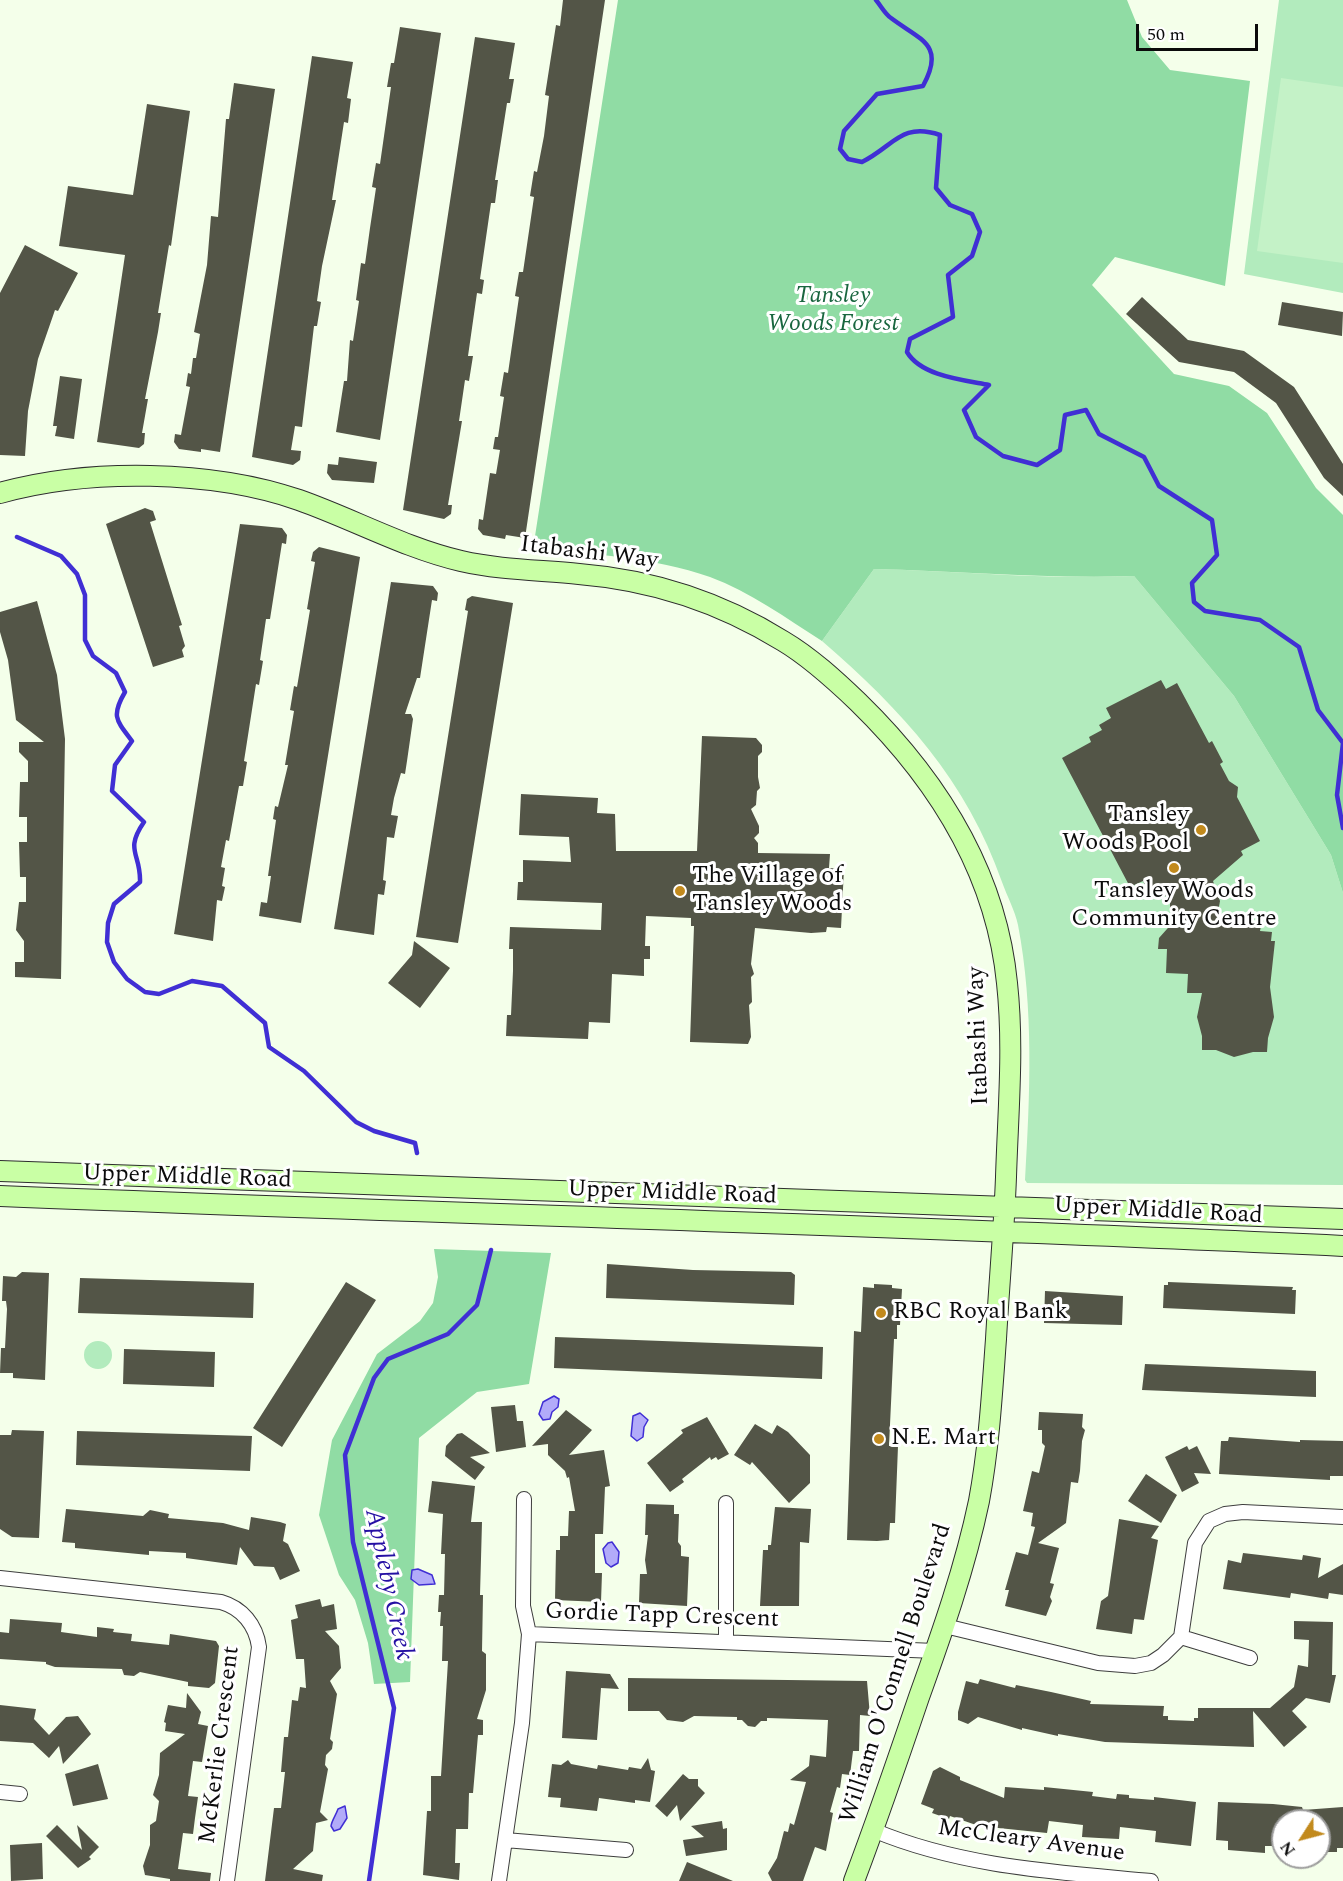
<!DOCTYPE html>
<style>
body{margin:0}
#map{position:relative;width:1343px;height:1881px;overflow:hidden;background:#f4ffea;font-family:Spectral,serif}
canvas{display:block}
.north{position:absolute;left:1271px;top:1809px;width:60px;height:60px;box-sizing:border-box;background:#fff;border:2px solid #9d9d9d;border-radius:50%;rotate:234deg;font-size:16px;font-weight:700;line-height:24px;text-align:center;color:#0b0b0b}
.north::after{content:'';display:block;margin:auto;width:21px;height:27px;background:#c28a1d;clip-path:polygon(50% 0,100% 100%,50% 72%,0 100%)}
.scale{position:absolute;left:1136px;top:24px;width:122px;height:27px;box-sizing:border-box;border:3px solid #0b0b0b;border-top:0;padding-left:8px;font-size:18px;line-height:21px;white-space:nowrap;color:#0b0b0b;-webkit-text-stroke:4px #fff;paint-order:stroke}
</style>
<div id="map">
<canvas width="1343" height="1881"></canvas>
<div class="north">N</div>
<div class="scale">50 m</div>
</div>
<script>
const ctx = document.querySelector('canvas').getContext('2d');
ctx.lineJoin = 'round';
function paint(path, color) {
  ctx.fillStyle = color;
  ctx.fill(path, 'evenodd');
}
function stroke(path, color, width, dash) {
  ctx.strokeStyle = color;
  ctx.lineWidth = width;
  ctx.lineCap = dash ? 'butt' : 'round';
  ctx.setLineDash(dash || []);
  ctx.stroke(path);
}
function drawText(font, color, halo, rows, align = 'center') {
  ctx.font = font + ' Spectral,serif';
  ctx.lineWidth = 6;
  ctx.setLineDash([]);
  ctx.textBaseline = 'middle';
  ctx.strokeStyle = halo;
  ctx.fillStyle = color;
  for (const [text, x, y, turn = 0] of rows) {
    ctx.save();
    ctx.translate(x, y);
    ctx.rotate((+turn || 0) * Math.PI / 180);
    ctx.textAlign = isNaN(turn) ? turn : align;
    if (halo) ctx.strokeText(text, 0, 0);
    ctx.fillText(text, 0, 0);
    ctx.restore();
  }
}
paint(new Path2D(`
 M1279 0H1343V293L1244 274Z
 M874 569C961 571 1047 580 1134 576L1234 696 1331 855 1343 893V1185L1027 1183 1025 1180C1030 1095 1034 1009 1018 925 1015 911 1007 896 1002 882 967 781 902 710 822 641Z
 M84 1355a14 14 0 1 1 28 0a14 14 0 1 1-28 0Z`), '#b2ebbd');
paint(new Path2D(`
 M618 0H1127L1142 37 1170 70 1250 81 1225 286 1115 257 1092 285 1174 374 1229 386 1267 413 1316 488 1343 515V893L1331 855 1234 696 1134 576C1047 579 961 571 874 569L822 641C786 618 750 592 710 577 653 557 592 554 533 549Z
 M434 1249 551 1253 529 1384 477 1392 419 1438 410 1682 374 1684 368 1643 355 1600 339 1575 319 1515 332 1440 377 1354 420 1321 433 1303 438 1277Z`), '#90dca4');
paint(new Path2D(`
 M1281 78 1343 87V263L1257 251Z`), '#c4f2c7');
const water = new Path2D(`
 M554 1396 559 1399 558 1407 552 1412 550 1419 543 1420 539 1414 543 1402Z
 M640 1413 648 1420 644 1427 643 1437 637 1441 631 1436 633 1416Z
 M612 1542 619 1552 618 1563 611 1567 606 1563 603 1549 608 1543Z
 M418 1569 432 1575 435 1584 419 1585 411 1579 412 1570Z
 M345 1806 347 1818 340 1829 334 1831 331 1826C332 1820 336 1815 338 1809Z`);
paint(water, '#b2abf9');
stroke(water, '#402fd4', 1.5);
stroke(new Path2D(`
 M876 0C881 6 885 14 891 18 920 40 946 44 923 86L877 94 844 131 840 149 848 159 862 162C894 146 901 122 940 135L936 188 950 205 972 214 980 232 972 256 948 275 953 317 910 339 907 352C921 376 963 380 989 385L964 410 976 437 1003 456 1037 465 1060 450 1065 415 1086 410 1099 434 1144 457 1159 486 1212 520 1217 555 1192 583 1194 602 1205 611 1260 620 1299 647 1318 710 1343 743 1337 795 1343 828
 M17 537 61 556 77 574 85 595V640L93 656 116 673 125 692C111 716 116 720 132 741L115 765 112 791 144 822C124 851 141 853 140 882L114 904 108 923 107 942 114 962 127 979 145 992 159 994 192 981 222 986 265 1023 269 1047 304 1071 356 1122 374 1131 415 1143 417 1153
 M369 1881 394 1708 353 1542 345 1455 374 1378 388 1359 448 1334 477 1305 491 1250`), '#402fd4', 4.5);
paint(new Path2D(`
 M563 0H605L525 538 506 535 505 539 483 535 478 529 479 519 483 520 490 473 496 474 500 450 493 449 495 437H498L504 397 500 396 504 372 508 373 519 297 515 296 519 272H523L534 197 530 196 534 171 537 172 544 136 549 96 545 95 556 25 560 26Z
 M400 27 441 33 380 440 336 432 344 381H347L350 340 353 341 359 301 356 300 361 263 365 264 370 228 376 188 372 187 376 163 380 164 391 87H387L391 63H394Z
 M475 37 515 43 509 79H514L510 103H507L495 180H498L495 203H491L480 279 484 280 482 294 477 293 468 356H473L469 381 465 380 459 421H462L448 505H452L451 514 444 519 403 510Z
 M312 56 353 62 347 98 351 99 348 123 344 122 332 200H336L322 266 317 301 321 302 317 326H314L302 427 295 426 291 450 301 451 300 460 293 465 252 457Z
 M234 83 275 89 220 452 201 449V452L179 449 174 442 175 434 181 435 190 387 186 386 188 373 191 374 193 358H196L200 334 194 332 207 265 211 216 218 217 226 119H229Z
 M147 104 190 111 171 246 169 245 158 313H161L158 332 145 399H148L142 433H145L144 444 139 448 97 442 125 255 59 246 68 186 133 195Z
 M25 245 78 273 58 311 55 310 38 359 28 411 25 456 0 455V293Z
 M1142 297 1188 340 1244 351 1294 387 1343 464V496L1324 478 1276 403 1234 372 1179 362 1126 314Z
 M1282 302 1343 312 1342 336 1278 325Z
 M60 376 82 379 74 439 55 436 57 426H53Z
 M339 457 377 462 374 483 332 480 327 473 328 464 338 465Z
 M145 508 153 511 156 520 150 522 182 625 179 626 185 646 182 650 184 657 153 667 106 524Z
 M240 524 282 528 287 535 286 544 282 543 270 619H266L260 660 263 661 259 685 256 684 244 761 247 762 243 786H239L229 841 226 840 221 867 225 868 222 886 225 887 222 901 217 900 213 941 174 934Z
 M319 547 360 557 301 923 259 916 261 902 267 903 271 876H268L276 820 273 819 275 806 278 807 288 765H285L294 711 290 710 294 686 297 687 310 610 307 609 315 562 311 561 313 552Z
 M391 582 433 586 438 593 437 601 432 600 420 678H417L405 714H411L413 719 407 761 405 774 401 773 394 798 391 815 398 816 394 838 387 837 383 880 386 881 384 895 378 894 374 935 334 929Z
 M472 596 513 603 458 943 416 937 468 611 465 610 467 599Z
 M37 601 57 675 65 739 61 979 15 977V962H24V941L16 930 19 902H26V877H20L19 842H27V817H19L20 782H28V761L19 752V742H44L16 720 8 660 0 632V612Z
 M1161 680 1166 689 1177 683 1209 743 1212 741 1223 762 1220 764 1229 781 1238 787 1237 797 1260 841 1241 851 1243 855 1213 881 1220 901 1217 918 1261 926 1260 931 1272 932 1271 941H1275L1270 987 1274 1017 1268 1038 1267 1052H1253L1234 1057 1216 1050H1202V1036L1197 1017 1202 993H1187L1188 974 1166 973 1167 949H1158L1159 938 1175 920 1170 908V898L1147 889 1143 881 1130 887 1062 758 1091 742 1089 737 1102 730 1099 725 1111 718 1106 708Z
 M702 736 756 738 762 745V752L758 756V777L760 788 757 791 756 805 751 809 759 826V833L754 838 758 843V853L830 854 829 868 844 869 841 928 827 927 826 932 811 933 755 928 751 964 754 974 751 977 752 1002 749 1005 751 1037 748 1044 690 1042 694 926H691V918L646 916 645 946H650V959H644V976L612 974 610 1023 589 1022 588 1039 506 1036 507 1015H511L513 971V949H509L510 927 601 930 602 903 517 900 518 882H523V860L571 862 569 837 519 835 521 794 598 798 597 813 615 814 616 851H697Z
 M414 941 450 968 420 1008 388 983 412 955Z
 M607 1264 693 1270 791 1272 795 1275 794 1305 606 1298Z
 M22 1272 49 1273 45 1380 13 1378V1373H0L1 1348H5L7 1309 6 1301H2L3 1276 16 1277Z
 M80 1278 254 1283 253 1318 78 1313Z
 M346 1282 376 1300 282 1447 253 1428Z
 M1168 1282 1293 1287 1292 1290H1296L1295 1314 1163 1308 1164 1285H1168Z
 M874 1284 892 1285V1288L902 1289 900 1325H897V1339H894L889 1446H898L895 1523H890L889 1540 877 1541 847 1540 854 1331 861 1332 863 1287 874 1288Z
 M1045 1291 1123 1296 1122 1325 1044 1323Z
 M555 1337 823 1347 822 1379 554 1368Z
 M124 1349 215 1352 214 1387 123 1384Z
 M1145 1364 1316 1371V1397L1142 1390Z
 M515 1405 517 1421H523L526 1447 496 1452 491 1407Z
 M566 1410 592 1430 569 1455 604 1450 610 1486 605 1487 603 1534H595V1573H602L601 1602 555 1600 556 1550H560V1536H568L569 1511H575L569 1477 567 1478 565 1471 548 1455V1444L532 1446Z
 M1039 1412 1083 1414 1082 1427 1085 1430 1082 1441 1080 1471 1078 1483 1071 1482 1066 1523 1038 1543 1059 1548 1050 1583 1054 1584 1050 1597 1052 1601 1046 1616 1005 1606 1009 1590H1005L1016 1552 1028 1555 1035 1527 1031 1526 1033 1513 1023 1511 1032 1471 1039 1473 1045 1446 1042 1443V1430H1038Z
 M707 1417 729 1454 718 1460 716 1457 711 1460 710 1457 682 1479 684 1482 670 1492 647 1463 683 1433 681 1430Z
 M755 1424 772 1434 777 1425 788 1432 810 1455V1483L789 1503 752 1462 750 1465 734 1455Z
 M12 1430 44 1431 39 1538 12 1537 0 1529V1435H11Z
 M77 1431 252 1436 250 1471 76 1465Z
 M462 1433 490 1453 470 1457 485 1467 475 1480 445 1456 446 1446 457 1434Z
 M1229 1437 1300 1442V1440L1343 1441V1476H1330V1480L1219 1474 1221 1441H1228Z
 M1187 1446 1189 1450 1197 1446 1211 1474 1194 1473 1199 1483 1182 1492 1165 1457Z
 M1146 1474 1177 1495 1161 1523 1128 1501Z
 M432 1481 475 1486 471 1522H482L480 1595H483L482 1651 486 1654V1690L477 1719 483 1720V1735H478L473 1793H469L468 1829H456L455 1863H460L459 1880 423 1875 427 1811H431V1776H441L448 1661H442L443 1626H440L441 1612H438L439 1595H444L445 1554H441L443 1514 428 1512Z
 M646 1504 674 1505V1514H679L678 1542 681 1546V1556L689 1557 687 1606 639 1603 640 1574H647L645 1560 648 1535H645Z
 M775 1507 811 1509 809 1543 800 1542 799 1606H760L763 1550H768V1545H771Z
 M66 1509 143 1516 150 1510 169 1514 168 1518 223 1523 249 1530 251 1517 280 1522 286 1524 283 1541 288 1544 300 1571 280 1580 274 1567 254 1566 240 1547 237 1565 186 1558V1553L149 1551V1555L75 1548V1543L62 1542Z
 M1119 1519 1159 1526 1151 1538 1158 1540 1144 1620 1134 1619 1132 1634 1096 1629 1101 1601 1108 1596Z
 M1243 1553 1302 1560 1303 1555 1321 1558 1318 1578 1343 1564V1595L1329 1593 1328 1599 1291 1593 1290 1598 1223 1589 1228 1560 1241 1563Z
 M320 1599 322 1607 334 1604 337 1629 325 1631 339 1646 341 1668 330 1681 337 1694 330 1739 333 1742 332 1749 326 1755 325 1765 328 1769 320 1812 328 1820 316 1823 313 1851 293 1869 323 1875 322 1881H265L274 1808H281L285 1772H281L284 1737H288L292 1700 298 1701 300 1687 306 1688 304 1659H296L291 1620 298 1618 295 1605Z
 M10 1619 62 1623 61 1632 97 1637V1627L114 1629 113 1632 132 1634 131 1641 169 1645 170 1634 216 1641 219 1646 215 1683 209 1688 188 1686V1682L140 1672 134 1676 124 1675 122 1669 55 1667 46 1664V1662L0 1659V1632L9 1633Z
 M1294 1621 1333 1622 1332 1675H1336L1330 1703 1306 1698 1292 1711 1307 1727 1284 1747 1253 1711 1254 1747 1105 1742 1058 1734V1736L1022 1728V1730L978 1717 968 1724 958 1720V1712L966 1681 978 1684 980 1679 1015 1688 1016 1685 1051 1692 1091 1701 1090 1704 1164 1706 1163 1716H1168V1720L1194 1721V1718H1198V1708H1270L1294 1687 1298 1665 1308 1667 1309 1640 1294 1639Z
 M566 1671 610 1674 619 1689 601 1688 597 1740 562 1738Z
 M628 1678 867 1681 870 1716 860 1715 859 1751H853L850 1775 842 1774 840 1788 837 1787 830 1812 833 1813 826 1851 815 1847 803 1881H772L768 1873 777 1858 784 1831 788 1832 790 1823 794 1825 806 1782 790 1780 809 1766 810 1755 826 1757 828 1720 767 1718V1721H761L755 1727 748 1726 742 1720H737V1717L694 1716 683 1722 667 1720 659 1711H628Z
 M187 1693 201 1712 198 1724 208 1726 202 1762 193 1761 188 1796 198 1797 195 1818 193 1834 183 1833 178 1869 211 1873 210 1881H170V1879L145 1875 143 1866 150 1845V1825L156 1821 159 1801 153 1795 159 1775 160 1753 185 1734 165 1731 166 1723 164 1722 168 1705 186 1708Z
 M0 1705 36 1709 34 1719 49 1735 66 1717 78 1716 91 1734 63 1764 59 1746 49 1758 33 1743 0 1741Z
 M648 1758 651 1770 655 1771 650 1802 635 1800V1803L599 1798 597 1811 560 1807 561 1798 548 1797 552 1764 561 1765 568 1760 571 1764 597 1769 598 1765 628 1770 629 1767 641 1769Z
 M98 1764 108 1799 73 1806 65 1774Z
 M940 1767 960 1777V1780L1004 1798 1005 1787 1044 1790V1787L1093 1792 1092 1796 1116 1799 1117 1794 1129 1795V1798L1154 1800V1797L1196 1802 1191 1846 1155 1842 1156 1831 1120 1827 1119 1839 1099 1838 1082 1837 1083 1825 1049 1821 1047 1833 979 1826 950 1816 949 1819 932 1813 934 1809 921 1804 933 1771Z
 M683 1774 689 1779H698V1786L705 1793 680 1821 677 1805 667 1817 655 1806Z
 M1218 1802 1273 1804 1302 1807 1303 1810 1343 1807V1848H1337V1852H1322V1821H1280L1279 1842H1272V1846H1265V1853L1228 1850V1841L1216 1840Z
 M722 1821 723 1829 727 1828V1850L686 1856 683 1840 704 1837 691 1826Z
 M57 1825 82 1850 77 1825 99 1847 89 1857 91 1859 78 1868 46 1836Z
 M42 1843 43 1879 11 1881 10 1845Z
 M687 1862 733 1881H679Z`), '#535547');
const street = new Path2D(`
 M524 1499 523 1606 529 1634
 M726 1503V1641
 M0 1578 221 1602C242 1608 256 1625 259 1647L227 1881
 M945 1626 1098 1663 1135 1666 1151 1663 1163 1655 1181 1637 1195 1543 1209 1521 1225 1514 1243 1512 1343 1517
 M1181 1637 1250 1658
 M0 1792 20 1794
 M873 1830C961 1867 1056 1872 1151 1881
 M505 1840 626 1850
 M499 1881 522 1723 529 1634 935 1651`);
const secondary = new Path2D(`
 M0 493C89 468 212 470 299 500 353 519 405 548 461 561 500 570 540 570 579 574 653 580 720 602 783 641 810 657 835 680 858 702 937 779 996 871 1007 983 1014 1047 1008 1112 1006 1177 1004 1231 999 1285 996 1339 992 1394 989 1447 979 1501 965 1568 942 1633 919 1697 898 1759 877 1820 854 1881
 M0 1171 1343 1219
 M0 1196C448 1214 895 1225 1343 1246`);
stroke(street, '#3e3e3e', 16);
stroke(secondary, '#2d2d2d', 22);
stroke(street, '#fff', 14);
stroke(secondary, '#c9ffa5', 20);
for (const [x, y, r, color] of [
 [1201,830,6,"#c28a1d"],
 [1174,868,6,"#c28a1d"],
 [680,891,6,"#c28a1d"],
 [881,1313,6,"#c28a1d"],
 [879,1439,6,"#c28a1d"]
]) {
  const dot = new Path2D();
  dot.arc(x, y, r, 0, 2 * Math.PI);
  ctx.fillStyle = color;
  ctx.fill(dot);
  stroke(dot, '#fff', 2);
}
drawText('italic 24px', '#19663f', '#fff', [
 ["Tansley",833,297],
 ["Woods Forest",833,325]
]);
drawText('24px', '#0b0b0b', '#fff', [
 ["Itabashi Way",589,554,7],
 ["Itabashi Way",980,1036,-92],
 ["Upper Middle Road",187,1178,2],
 ["Upper Middle Road",672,1194,2],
 ["Upper Middle Road",1158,1212,3],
 ["Gordie Tapp Crescent",662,1617,2],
 ["William O'Connell Boulevard",897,1674,-72],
 ["McKerlie Crescent",221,1745,-83],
 ["McCleary Avenue",1031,1842,8]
]);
drawText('24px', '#0b0b0b', '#fff', [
 ["Tansley",1189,816,"right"],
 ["Woods Pool",1189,844,"right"],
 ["The Village of",692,877],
 ["Tansley Woods",692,905],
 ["Tansley Woods",1174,892,"center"],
 ["Community Centre",1174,920,"center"],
 ["RBC Royal Bank",893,1313],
 ["N.E. Mart",891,1439]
], 'left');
drawText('italic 26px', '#240fa3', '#fff', [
 ["Appleby Creek",387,1585,78]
]);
</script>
